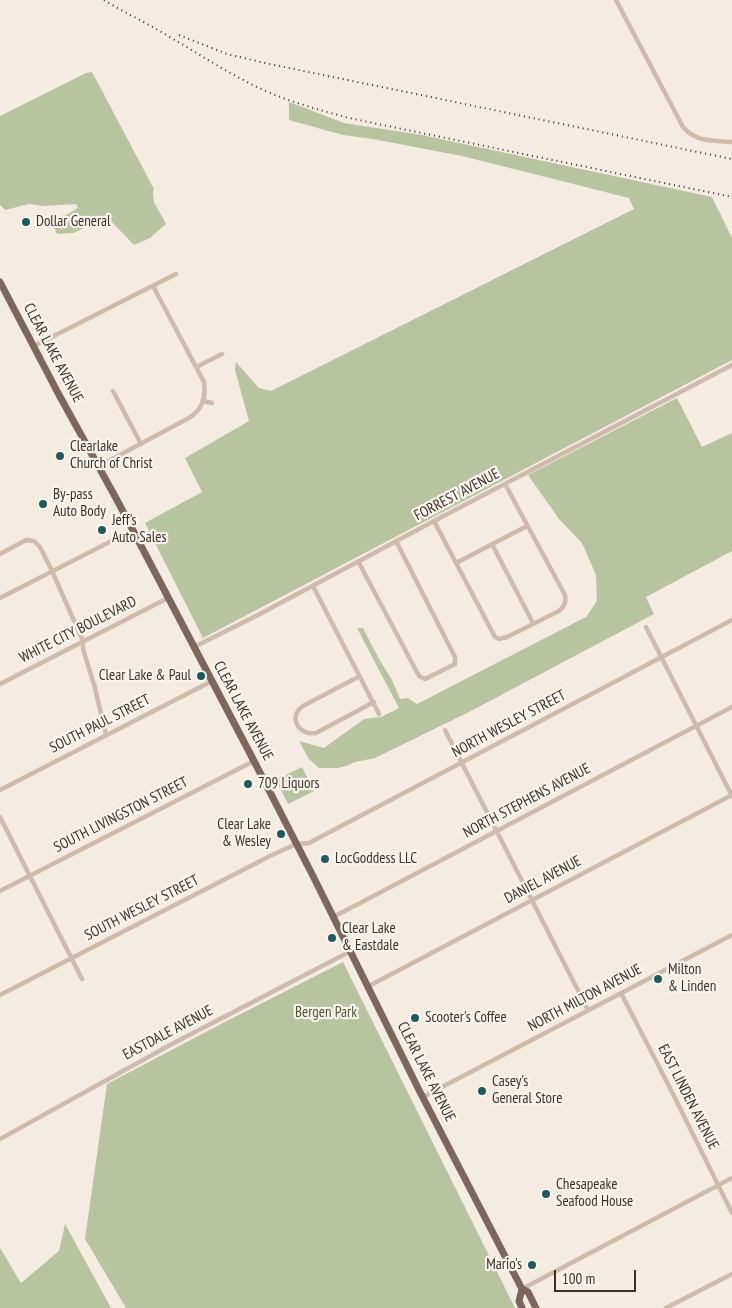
<!DOCTYPE html>
<style>
body{margin:0}
#map{position:relative;width:732px;height:1308px;overflow:hidden;background:#f4ebe1;font-family:"PT Sans Narrow",sans-serif}
canvas{display:block}
.scale{position:absolute;left:554px;top:1270px;width:82px;height:22px;box-sizing:border-box;border:2px solid #3b302b;border-top:0;padding-left:6px;font-size:15px;line-height:18px;white-space:nowrap;color:#3b302b;-webkit-text-stroke:4px #fbf5ee;paint-order:stroke}
</style>
<div id="map">
<canvas width="732" height="1308"></canvas>
<div class="scale">100 m</div>
</div>
<script>
const ctx = document.querySelector('canvas').getContext('2d');
ctx.lineJoin = 'round';
function paint(path, color) {
  ctx.fillStyle = color;
  ctx.fill(path, 'evenodd');
}
function stroke(path, color, width, dash) {
  ctx.strokeStyle = color;
  ctx.lineWidth = width;
  ctx.lineCap = dash ? 'butt' : 'round';
  ctx.setLineDash(dash || []);
  ctx.stroke(path);
}
function drawText(font, color, halo, rows, align = 'center') {
  ctx.font = font + ' "PT Sans Narrow",sans-serif';
  ctx.lineWidth = 4.5;
  ctx.setLineDash([]);
  ctx.textBaseline = 'middle';
  ctx.strokeStyle = halo;
  ctx.fillStyle = color;
  for (const [text, x, y, turn = 0] of rows) {
    ctx.save();
    ctx.translate(x, y);
    ctx.rotate((+turn || 0) * Math.PI / 180);
    ctx.textAlign = isNaN(turn) ? turn : align;
    if (halo) ctx.strokeText(text, 0, 0);
    ctx.fillText(text, 0, 0);
    ctx.restore();
  }
}
paint(new Path2D(`
 M92 72 154 189 153 192 154 202 166 224 150 238 134 245 108 218 73 233 57 234 52 223 78 208 76 204 43 206 29 204 5 210 0 205V116L86 73Z
 M289 102 344 123 422 135 712 197 732 238V360L203 638 145 523 202 492 185 458 249 421 235 370 236 362 259 388 271 391 634 209 629 198 462 156 373 139 343 135 289 120Z
 M677 398 702 447 732 433V551L646 597 654 614 469 712 375 758 355 762 346 766 338 768H319L309 759 299 741 324 748 364 719 381 717 399 708 357 628H363L379 659 392 680 400 699 408 698 417 704 586 617 597 601 596 575 582 543 559 519 528 475Z
 M302 767 314 791 288 804 276 780Z
 M343 962 515 1308H126L85 1239 107 1084 223 1023Z
 M65 1224 111 1308H0V1248L21 1283 59 1251Z`), '#b8c4a0');
stroke(new Path2D(`
 M616 0 683 127C697 143 713 140 732 142
 M34 346 176 274
 M196 367 222 354
 M113 391 141 444
 M203 401 212 403
 M99 466 189 418C202 410 206 397 204 382L153 286
 M434 521 495 637 499 639 507 637 559 611C565 606 566 602 565 595L505 484
 M492 544 533 623
 M0 554 26 540 34 541 40 547 52 571 83 641V649L95 688 106 735
 M358 561 419 676 425 679 455 664V657L396 541
 M456 563 527 526
 M313 586 379 714
 M0 598 133 530
 M646 627 732 796
 M194 647 258 615 434 521 732 365
 M360 676 303 706C287 717 299 736 316 733L374 702
 M0 684 168 598
 M445 730 588 1010
 M0 790 212 681
 M0 817 82 979
 M0 891 254 761
 M333 917 364 901 732 707
 M367 987 732 795
 M621 993 671 1090 732 1213
 M0 995 270 856 296 844 309 843 732 620
 M423 1097 732 935
 M0 1139 170 1045 349 952
 M522 1289 732 1178
 M666 1308 732 1274`), '#cdbbac', 4.5);
stroke(new Path2D(`
 M0 282 58 393 117 500 254 761 313 876 419 1090 522 1289 528 1292 536 1308
 M522 1308 519 1301 522 1289`), '#7d675c', 7);
stroke(new Path2D(`
 M104 0C125 13 147 23 168 36 196 52 223 70 251 84 282 100 316 109 349 118L732 197
 M179 35 227 54 265 63 732 159`), '#3b302b', 2, [1, 4]);
for (const [x, y, r, color] of [
 [26,222,5,"#1f5a5e"],
 [60,456,5,"#1f5a5e"],
 [43,504,5,"#1f5a5e"],
 [102,530,5,"#1f5a5e"],
 [201,676,5,"#1f5a5e"],
 [248,784,5,"#1f5a5e"],
 [281,834,5,"#1f5a5e"],
 [325,859,5,"#1f5a5e"],
 [332,938,5,"#1f5a5e"],
 [658,979,5,"#1f5a5e"],
 [415,1018,5,"#1f5a5e"],
 [482,1091,5,"#1f5a5e"],
 [546,1194,5,"#1f5a5e"],
 [532,1265,5,"#1f5a5e"]
]) {
  const dot = new Path2D();
  dot.arc(x, y, r, 0, 2 * Math.PI);
  ctx.fillStyle = color;
  ctx.fill(dot);
  stroke(dot, '#fbf5ee', 2);
}
drawText('15px', '#3b302b', '#fbf5ee', [
 ["Dollar General",36,222],
 ["Clearlake",70,447],
 ["Church of Christ",70,464],
 ["By-pass",53,495],
 ["Auto Body",53,512],
 ["Jeff's",112,521],
 ["Auto Sales",112,538],
 ["Clear Lake & Paul",191,676,"right"],
 ["709 Liquors",258,784],
 ["Clear Lake",271,825,"right"],
 ["& Wesley",271,842,"right"],
 ["LocGoddess LLC",335,859],
 ["Clear Lake",342,929],
 ["& Eastdale",342,946],
 ["Milton",668,970],
 ["& Linden",668,987],
 ["Scooter's Coffee",425,1018],
 ["Casey's",492,1082],
 ["General Store",492,1099],
 ["Chesapeake",556,1185],
 ["Seafood House",556,1202],
 ["Mario's",522,1265,"right"]
], 'left');
drawText('15px', '#3b302b', '#fbf5ee', [
 ["CLEAR LAKE AVENUE",53,353,62],
 ["FORREST AVENUE",457,495,-28],
 ["WHITE CITY BOULEVARD",78,630,-27],
 ["CLEAR LAKE AVENUE",243,711,62],
 ["SOUTH PAUL STREET",100,724,-27],
 ["NORTH WESLEY STREET",509,724,-28],
 ["NORTH STEPHENS AVENUE",527,801,-28],
 ["SOUTH LIVINGSTON STREET",121,815,-27],
 ["DANIEL AVENUE",543,880,-28],
 ["SOUTH WESLEY STREET",142,908,-27],
 ["NORTH MILTON AVENUE",585,998,-28],
 ["EASTDALE AVENUE",168,1033,-28],
 ["CLEAR LAKE AVENUE",426,1072,63],
 ["EAST LINDEN AVENUE",688,1097,63]
]);
drawText('15px', '#4a5a2e', '#fbf5ee', [
 ["Bergen Park",326,1013]
]);
</script>
